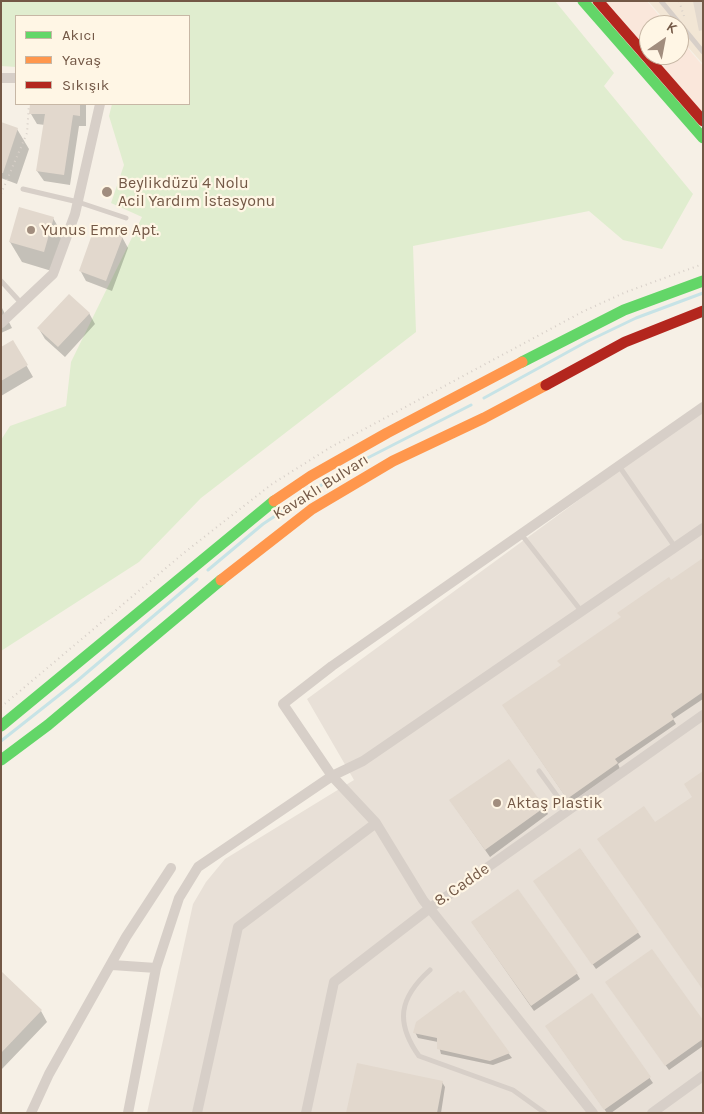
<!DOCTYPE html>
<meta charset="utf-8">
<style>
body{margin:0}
#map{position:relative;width:704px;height:1114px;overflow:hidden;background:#f6f0e6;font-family:Karla,sans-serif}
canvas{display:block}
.frame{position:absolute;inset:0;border:2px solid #735846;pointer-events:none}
.legend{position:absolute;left:15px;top:15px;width:175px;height:90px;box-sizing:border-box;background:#fff6e5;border:1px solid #c7b7a5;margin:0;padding:6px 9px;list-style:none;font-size:15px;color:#735846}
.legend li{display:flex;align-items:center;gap:10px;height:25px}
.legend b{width:25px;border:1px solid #c7b7a5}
.north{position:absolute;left:639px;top:15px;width:50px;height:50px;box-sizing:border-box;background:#fff6e5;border:1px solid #c7b7a5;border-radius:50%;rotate:33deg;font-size:14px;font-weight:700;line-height:20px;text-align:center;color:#735846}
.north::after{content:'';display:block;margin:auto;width:18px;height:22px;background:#a18d7e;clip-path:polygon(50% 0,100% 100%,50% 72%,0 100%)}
</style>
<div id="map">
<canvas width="704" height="1114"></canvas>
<div class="frame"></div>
<ul class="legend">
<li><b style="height:6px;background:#63d668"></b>Akıcı</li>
<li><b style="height:6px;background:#ff974d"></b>Yavaş</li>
<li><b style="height:6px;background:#b3261e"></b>Sıkışık</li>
</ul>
<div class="north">K</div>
</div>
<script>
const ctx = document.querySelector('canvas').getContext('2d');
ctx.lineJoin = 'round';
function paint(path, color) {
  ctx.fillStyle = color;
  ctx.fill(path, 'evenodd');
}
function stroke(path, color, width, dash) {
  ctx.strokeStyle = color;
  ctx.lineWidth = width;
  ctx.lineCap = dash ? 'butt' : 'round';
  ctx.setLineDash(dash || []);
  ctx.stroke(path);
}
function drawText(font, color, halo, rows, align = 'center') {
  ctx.font = font + ' Karla,sans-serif';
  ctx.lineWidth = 4.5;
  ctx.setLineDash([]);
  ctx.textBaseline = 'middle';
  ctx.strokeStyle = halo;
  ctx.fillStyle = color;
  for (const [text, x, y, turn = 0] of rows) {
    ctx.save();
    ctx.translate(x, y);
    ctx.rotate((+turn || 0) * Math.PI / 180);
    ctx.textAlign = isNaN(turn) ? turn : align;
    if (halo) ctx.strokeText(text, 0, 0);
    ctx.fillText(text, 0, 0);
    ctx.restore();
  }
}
paint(new Path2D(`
 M648 1H703V64L679 37V25H669Z`), '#f2e6d5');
paint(new Path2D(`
 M606 1H647L667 25H649V51Z
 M679 38 703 66V113L652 55H679Z`), '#fae7db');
paint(new Path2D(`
 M703 409V1113H147L193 904 206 882 225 859 354 780 307 699Z`), '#e8e0d7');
paint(new Path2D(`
 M1 1H555L614 73 604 86 693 194 662 249 623 240 589 211 413 246 416 332 201 498 139 562 1 651V440L10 426 66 406 71 362 142 217 111 203 124 165 109 116 112 104H189V16H16V67L1 66Z`), '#e0edcf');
paint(new Path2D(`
 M31 104H86V126H79L70 185 44 181 37 171 45 125 37 124 31 114Z
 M1 124 17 129 29 149 17 184 1 178Z
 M53 218 65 239 55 272 22 262 10 242Z
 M122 237 128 248 112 291 86 281 80 270Z
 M1 306 12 328 1 333Z
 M89 313 95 324 65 357 45 339 39 329Z
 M13 342 33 377 1 396V349Z
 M703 560V699L673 719 676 724 618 764 620 769 570 803 507 711 671 582Z
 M455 807H544L548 814 490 857Z
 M580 849 641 937 596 969 538 886Z
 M476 928 577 974 580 979 534 1011Z
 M1 973 41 1011 47 1022 1 1070Z
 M610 987 703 1022V1046L669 1070Z
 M464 992 509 1054 512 1058 493 1065 441 1054 438 1042 418 1038 415 1032Z
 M592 995 653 1083 611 1113H607L550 1032Z
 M442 1082 445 1087 441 1113H347Z`), '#0003');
stroke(new Path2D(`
 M484 398 586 342 636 318 703 293
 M208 570 263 524 344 470 471 405
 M1 741 77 681 197 579`), '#c7e3e6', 3);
paint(new Path2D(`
 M693 1H703V30L699 31Z
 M30 104H80V116L73 115 64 175 36 171 45 114H29Z
 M1 122 18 128 3 173H1Z
 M19 207 54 217 44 252 9 242Z
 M95 226 123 236 106 281 79 271Z
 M69 294 90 313 58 347 37 328Z
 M13 340 28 365 1 381V347Z
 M703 558V692L671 714 674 719 615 759 618 763 567 799 502 705 561 665 557 661 621 617 617 613 669 577 671 580Z
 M509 759 545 807 485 850 449 800Z
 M703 771V990L597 839 644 806 655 822 692 797 684 784Z
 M580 848 639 932 592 965 533 881Z
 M518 889 578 973 531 1006 471 922Z
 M652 949 703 1020V1039L665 1066 605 982Z
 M1 971 42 1010 1 1053Z
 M464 990 510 1053 490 1061 437 1049V1038L413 1033 416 1022 458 991 460 993Z
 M592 993 651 1077 604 1110 545 1026Z
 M357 1063 443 1081 437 1113H346Z`), '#e2d8cd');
stroke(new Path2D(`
 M679 1 684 16
 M1 194 27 133 29 104
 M1 707 185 552 272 484 331 447 584 311 626 292 703 264`), '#d7cfc8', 2, [1, 4]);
stroke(new Path2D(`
 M661 1 703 52
 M23 189 78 202 126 218
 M1 281 22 304
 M619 466 675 547
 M521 534 582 612
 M539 771 568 811
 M430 970C399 998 395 1022 419 1056L513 1090 545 1113`), '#d7cfc8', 5);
stroke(new Path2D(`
 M1 78H16
 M1 323 53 274 75 214 100 104
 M112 965 156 968
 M31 1113 49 1074 126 937 171 868
 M128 1113 156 968 179 898 198 867 332 776 283 704 332 666 703 407
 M197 1113 238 927 376 823
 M306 1113 334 982 430 908 703 715
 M593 1113 423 900 376 823 332 776 363 761 703 528
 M652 1113 703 1076`), '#d7cfc8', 10);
stroke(new Path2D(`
 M583 1 703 138
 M522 362 624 310 703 281
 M1 726 274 501
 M1 760 48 725 221 580`), '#63d668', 11);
stroke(new Path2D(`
 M274 501 311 476 387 433 522 362
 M221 580 312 509 393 461 484 418 546 385`), '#ff974d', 11);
stroke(new Path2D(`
 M598 1 703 121
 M546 385 625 342 703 311`), '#b3261e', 11);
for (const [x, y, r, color] of [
 [107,192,6,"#a18d7e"],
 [31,230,5,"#a18d7e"],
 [497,803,5,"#a18d7e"]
]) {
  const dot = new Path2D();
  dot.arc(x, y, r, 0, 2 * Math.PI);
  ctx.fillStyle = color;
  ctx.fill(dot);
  stroke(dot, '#fff6e5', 2);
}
drawText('16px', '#735846', '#fff6e5', [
 ["Beylikdüzü 4 Nolu",118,183],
 ["Acil Yardım İstasyonu",118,201],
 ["Yunus Emre Apt.",41,230],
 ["Aktaş Plastik",507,803]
], 'left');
drawText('16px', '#735846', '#fff6e5', [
 ["Kavaklı Bulvarı",321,487,-32],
 ["8. Cadde",462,885,-35]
]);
</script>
